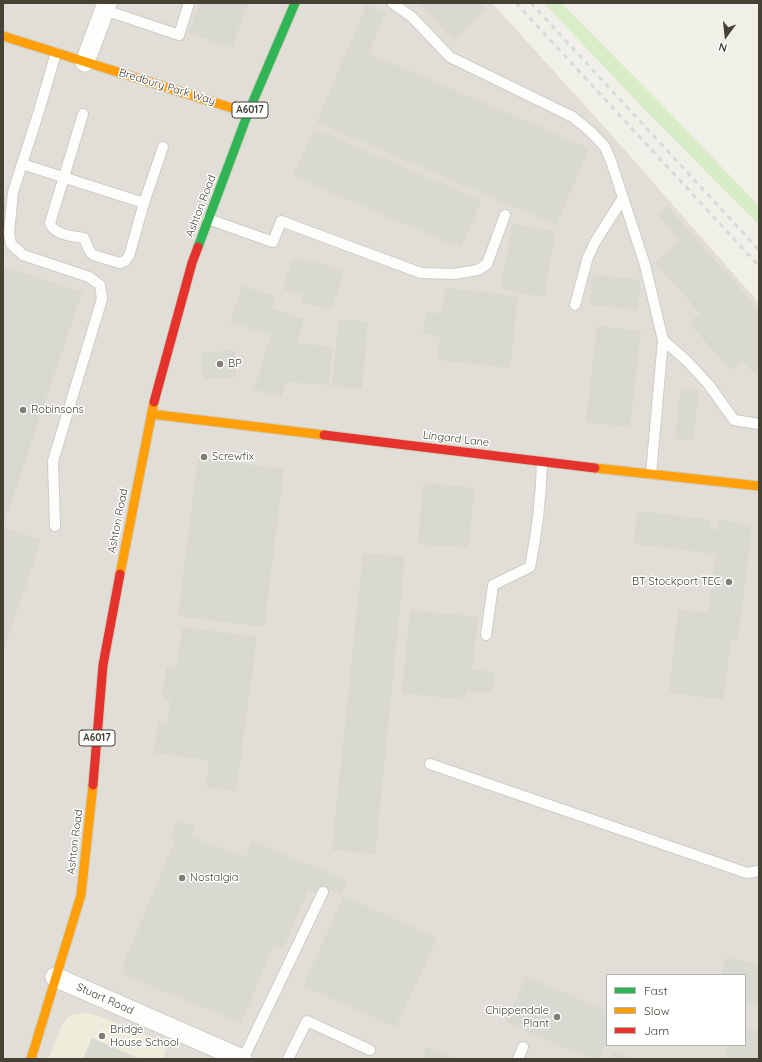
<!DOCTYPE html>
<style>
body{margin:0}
#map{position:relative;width:762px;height:1062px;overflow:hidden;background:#f0efe8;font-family:Quicksand,sans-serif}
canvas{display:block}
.frame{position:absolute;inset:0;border:4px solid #454134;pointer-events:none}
.legend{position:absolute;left:606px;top:974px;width:140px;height:72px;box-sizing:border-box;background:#fff;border:1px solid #b5b3ae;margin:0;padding:5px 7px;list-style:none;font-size:12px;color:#454134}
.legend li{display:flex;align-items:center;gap:8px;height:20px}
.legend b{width:20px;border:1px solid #b5b3ae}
.north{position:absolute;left:706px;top:16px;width:40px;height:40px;-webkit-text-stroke:3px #fff;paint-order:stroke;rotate:195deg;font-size:11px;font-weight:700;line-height:16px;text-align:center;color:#454134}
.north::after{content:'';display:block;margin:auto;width:14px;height:18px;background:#454134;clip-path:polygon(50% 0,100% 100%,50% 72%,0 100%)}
</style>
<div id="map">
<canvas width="762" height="1062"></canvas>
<div class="frame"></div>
<ul class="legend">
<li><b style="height:5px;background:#30b455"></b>Fast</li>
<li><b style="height:5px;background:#ff9f0a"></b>Slow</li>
<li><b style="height:5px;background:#e5322d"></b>Jam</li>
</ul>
<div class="north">N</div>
</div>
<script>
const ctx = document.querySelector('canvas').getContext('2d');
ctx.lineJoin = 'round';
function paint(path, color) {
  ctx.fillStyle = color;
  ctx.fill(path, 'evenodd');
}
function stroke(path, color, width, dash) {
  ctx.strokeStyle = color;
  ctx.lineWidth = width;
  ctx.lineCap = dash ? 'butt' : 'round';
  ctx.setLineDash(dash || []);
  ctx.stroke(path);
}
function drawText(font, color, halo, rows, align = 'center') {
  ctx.font = font + ' Quicksand,sans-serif';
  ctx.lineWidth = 3;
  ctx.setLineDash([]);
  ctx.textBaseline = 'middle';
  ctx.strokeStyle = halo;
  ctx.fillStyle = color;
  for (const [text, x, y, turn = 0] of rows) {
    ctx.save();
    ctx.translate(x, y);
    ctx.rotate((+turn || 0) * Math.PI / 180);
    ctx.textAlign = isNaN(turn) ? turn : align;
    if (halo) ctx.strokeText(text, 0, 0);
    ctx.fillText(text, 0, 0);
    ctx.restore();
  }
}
paint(new Path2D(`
 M3 3H492L607 130 759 303V1059H3ZM607 975H745V1045H607Z`), '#e0ded6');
paint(new Path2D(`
 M86 1013 99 1016 169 1045 162 1059H48L61 1027 67 1018 74 1014Z`), '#eeecda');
paint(new Path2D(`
 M544 3H561L670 113 759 206V225L642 107Z`), '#d7ecc7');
paint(new Path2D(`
 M199 3H248L232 48 189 33Z
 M419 3H480L486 10 454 40Z
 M367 4 386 12 368 53 589 148 556 225 317 122Z
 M314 129 481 200 461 248 293 176Z
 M3 203 7 205 3 217Z
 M667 206 759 310V379L742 360 731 370 689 323 700 313 655 263 680 240 658 215Z
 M512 224 555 231 544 297 501 289Z
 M293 257 309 262 310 259 344 271 331 311 302 302 304 296 283 289Z
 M3 266 82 292 3 527 41 540 3 652Z
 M592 275 640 280 638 310 589 305Z
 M242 286 276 297 272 309 304 319 298 343 332 347 329 385 286 382 281 397 254 389 271 335 230 322Z
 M445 288 518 296 510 368 437 360 440 336 423 334 426 312 442 314Z
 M339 319 368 322 362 389 332 386Z
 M597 326 641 331 630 427 586 422Z
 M235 350 237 377 203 379 201 353Z
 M681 388 699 390 693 440 675 439Z
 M198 458 284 469 264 627 178 616Z
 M423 483 474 488 469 548 418 544Z
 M637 511 711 520 710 528 718 530 720 520 752 525 738 640 731 639 723 699 669 693 678 610 709 613 716 554 634 544Z
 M363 553 405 557 375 854 332 850Z
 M410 610 478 617 472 670 495 672 493 693 466 691 465 700 402 693Z
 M182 627 257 637 236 791 206 787 209 760 154 753 158 722 167 723 170 700 162 699 166 667 177 668Z
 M177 820 194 827 191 836 245 858 252 841 347 880 341 895 323 887 320 894 308 889 283 950 273 946 241 1023 120 973 175 840 170 837Z
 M344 896 437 938 396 1027 303 986Z
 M725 958 759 964V1006L745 1004V975H722Z
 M526 976 607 1011V1040L599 1059H591L506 1022Z
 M745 1027 759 1031V1059H724L728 1045H745Z
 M92 1038 140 1059H83Z
 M427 1047 455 1059H422Z
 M614 1051 634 1059H611Z`), '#d9d8d1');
const lane = new Path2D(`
 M392 3 412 17 450 57 573 117 591 132 605 147 611 161 645 265 663 340 688 362 709 385 734 420 759 424
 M105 10 179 35 189 3
 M83 114 50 223C54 235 73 236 84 238L89 250 93 255 120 263 125 261 129 256 144 203 163 147
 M22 164 144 203
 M208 219 273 242 281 221 421 273 454 274 478 270 487 264 505 215
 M575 305 588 257 595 242 623 198
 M651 474 663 340
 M55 526 53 461 102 299 100 285 89 277 23 255 11 244 9 233 13 192 39 111 56 53
 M486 635 493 585 530 567C537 533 541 497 542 462
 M430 764 747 873 759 871
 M243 1059 323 892
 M288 1059 307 1021 370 1050
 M518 1059 523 1047`);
const street = new Path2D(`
 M85 62 107 3
 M55 977 242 1059`);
const fast = new Path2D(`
 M198 247 248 113 295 3`);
const slow = new Path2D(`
 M3 36 248 113
 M151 414 324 435
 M595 468 759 486
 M120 574 154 402
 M31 1059 81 895 93 785`);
const jam = new Path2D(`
 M154 402 192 263 198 247
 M324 435 595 468
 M93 785 103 665 120 574`);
stroke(lane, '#ceccc5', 12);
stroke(street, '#ceccc5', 21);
stroke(fast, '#d0cebf', 11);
stroke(slow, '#d0cebf', 11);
stroke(jam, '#d0cebf', 11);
stroke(lane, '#fdfdfc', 10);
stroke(street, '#fdfdfc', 19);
stroke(fast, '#30b455', 9);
stroke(slow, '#ff9f0a', 9);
stroke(jam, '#e5322d', 9);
stroke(new Path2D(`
 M516 3 759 266
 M531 3 759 250`), '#d9d9d8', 3, [5, 5]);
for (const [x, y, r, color] of [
 [220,364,4,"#817e73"],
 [23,410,4,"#817e73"],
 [204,457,4,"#817e73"],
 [729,582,4,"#817e73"],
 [182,878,4,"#817e73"],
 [557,1017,4,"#817e73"],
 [102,1036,4,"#817e73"]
]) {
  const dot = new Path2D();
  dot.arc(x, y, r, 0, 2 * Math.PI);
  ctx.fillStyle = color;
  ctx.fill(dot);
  stroke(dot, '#fff', 1.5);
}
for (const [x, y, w] of [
 [250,110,36],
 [97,738,36]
]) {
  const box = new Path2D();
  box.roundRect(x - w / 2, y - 8, w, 16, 3);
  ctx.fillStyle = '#fff';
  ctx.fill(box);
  stroke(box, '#454134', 1);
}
drawText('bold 10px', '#454134', null, [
 ["A6017",250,110],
 ["A6017",97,738]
]);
drawText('11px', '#454134', '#fff', [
 ["Bredbury Park Way",167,87,17],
 ["Ashton Road",201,206,-69],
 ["Lingard Lane",456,439,7],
 ["Ashton Road",118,521,-79],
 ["Ashton Road",75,842,-83],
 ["Stuart Road",105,999,24]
]);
drawText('11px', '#454134', '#fff', [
 ["BP",228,364],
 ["Robinsons",31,410],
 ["Screwfix",212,457],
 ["BT Stockport TEC",721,582,"right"],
 ["Nostalgia",190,878],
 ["Chippendale",549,1011,"right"],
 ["Plant",549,1024,"right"],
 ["Bridge",110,1030],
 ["House School",110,1043]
], 'left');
</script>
